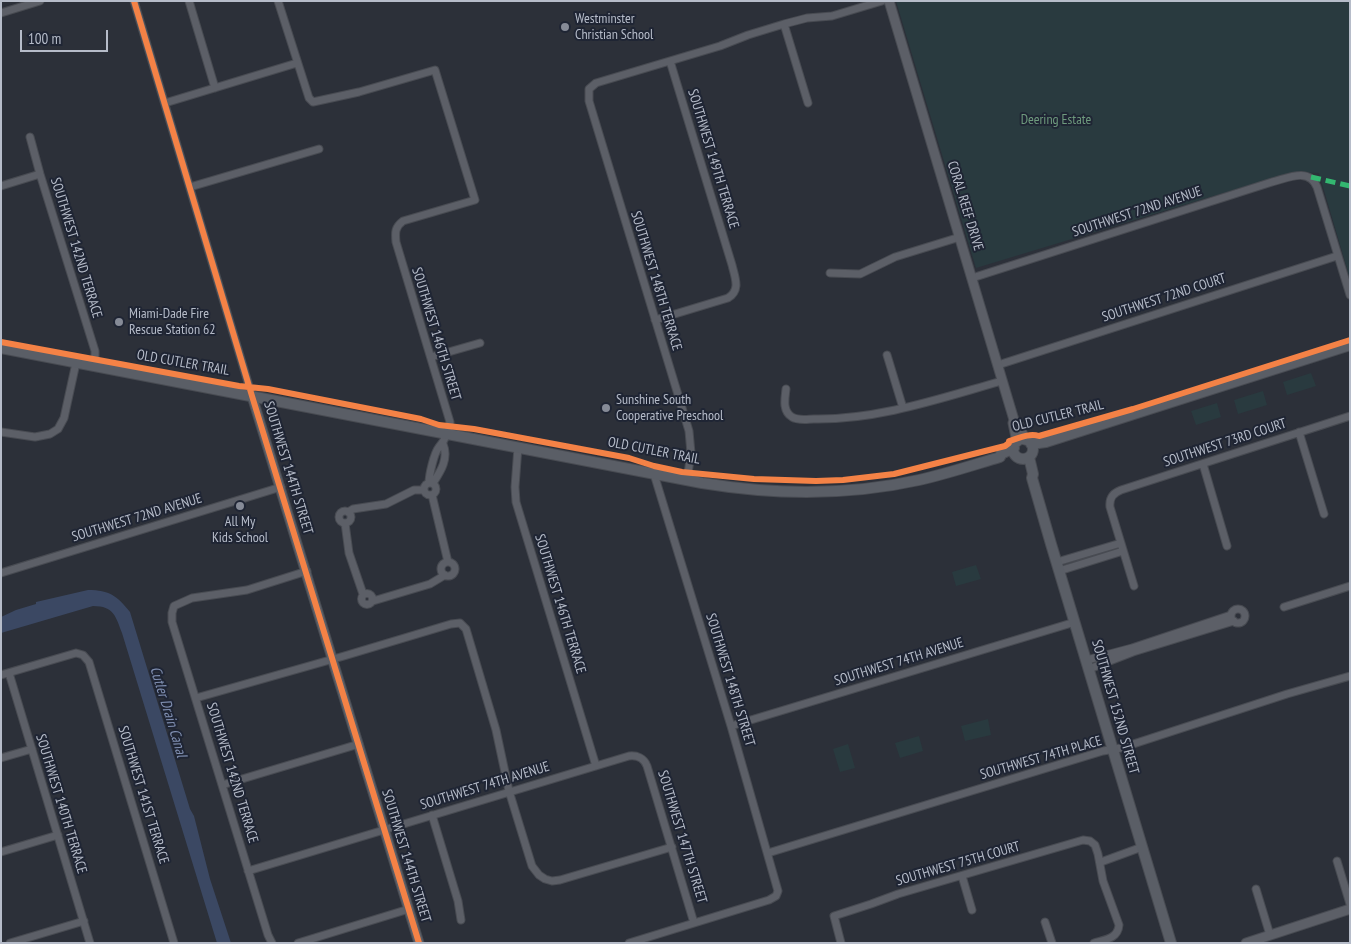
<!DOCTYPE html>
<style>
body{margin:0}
#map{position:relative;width:1351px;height:944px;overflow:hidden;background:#2c3039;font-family:"PT Sans Narrow",sans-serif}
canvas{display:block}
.frame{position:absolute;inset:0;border:2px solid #b6bcc9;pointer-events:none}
.scale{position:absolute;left:20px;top:30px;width:88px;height:22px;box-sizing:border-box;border:2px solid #b6bcc9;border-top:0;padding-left:6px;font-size:15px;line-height:18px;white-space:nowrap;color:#b6bcc9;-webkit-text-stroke:4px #1f2534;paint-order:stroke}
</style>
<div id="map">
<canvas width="1351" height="944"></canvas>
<div class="frame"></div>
<div class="scale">100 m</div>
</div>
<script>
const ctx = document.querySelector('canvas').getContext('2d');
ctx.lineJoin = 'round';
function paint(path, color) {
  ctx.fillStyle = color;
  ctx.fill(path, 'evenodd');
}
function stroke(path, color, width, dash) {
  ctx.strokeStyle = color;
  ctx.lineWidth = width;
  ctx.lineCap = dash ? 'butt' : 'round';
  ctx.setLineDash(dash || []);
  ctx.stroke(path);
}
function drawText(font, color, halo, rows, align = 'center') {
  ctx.font = font + ' "PT Sans Narrow",sans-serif';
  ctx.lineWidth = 4;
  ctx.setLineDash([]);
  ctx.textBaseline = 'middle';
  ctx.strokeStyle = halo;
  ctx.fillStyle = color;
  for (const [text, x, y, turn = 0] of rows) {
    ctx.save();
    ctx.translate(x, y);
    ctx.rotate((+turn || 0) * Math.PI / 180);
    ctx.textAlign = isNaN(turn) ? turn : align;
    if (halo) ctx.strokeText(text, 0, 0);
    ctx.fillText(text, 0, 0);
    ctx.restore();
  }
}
paint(new Path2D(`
 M896 1H1350V279L1319 173 1293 172 976 268Z
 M1311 373 1316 386 1287 395 1283 382Z
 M1263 391 1267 405 1238 414 1234 400Z
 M1217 403 1221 417 1196 425 1191 411Z
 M976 565 981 579 956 586 952 572Z
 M988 719 991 735 965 741 961 726Z
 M919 736 923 751 900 758 895 743Z
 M848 744 855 768 840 772 833 749Z`), '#293a3f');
paint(new Path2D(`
 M88 590C110 590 117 596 130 612L190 809 194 816 210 879 231 943H217L122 633C116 617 114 606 93 606L1 633V617L16 610 36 604V602Z`), '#3b4863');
const minor = new Path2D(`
 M134 1 252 396
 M189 1 215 88
 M278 1 309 98 313 102 359 92 435 70 475 200 403 221C395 227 395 232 396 242L450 422C449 432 445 440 439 447 434 453 429 475 429 483
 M1 13 40 1
 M784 24 808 103
 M165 103 297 63
 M30 137 40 174 95 351V367
 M1 186 40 174
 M190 187 319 149
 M830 273 860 274 895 257 960 237
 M972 278 1272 182C1288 178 1309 167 1317 187L1350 295
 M655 320 728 298C741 290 735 278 732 265L670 61
 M887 355 903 408
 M431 357 480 343
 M998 365 1337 256
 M786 389C785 398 782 411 792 417 798 421 808 419 814 419 879 420 941 398 1002 381
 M1 432 35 437 50 434 58 429 64 418 76 363
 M1299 432 1324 514
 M518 447 515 487 516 502 596 766
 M1203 464 1227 546
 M687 480 691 453 689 431 589 101V89L596 83 720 46 748 35 784 24 807 18 832 16 882 1
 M424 489a6 6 0 1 1 12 0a6 6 0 1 1-12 0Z
 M433 483C441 471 449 458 443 444
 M432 495 448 562
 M339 517a6 6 0 1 1 12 0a6 6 0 1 1-12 0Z
 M348 512 353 509 386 504 414 490H424
 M345 523 349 553 363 594
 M1057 562 1121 543
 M441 569a7 7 0 1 1 14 0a7 7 0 1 1-14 0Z
 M1059 571 1123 551
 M1 573 281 487
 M1134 586 1110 507C1109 498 1113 493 1121 490L1350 416
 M361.5 599a5.5 5.5 0 1 1 11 0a5.5 5.5 0 1 1-11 0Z
 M373 601 430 584 445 575
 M1284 607 1350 586
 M1231 616a7 7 0 1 1 14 0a7 7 0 1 1-14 0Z
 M1087 660 1132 648 1231 615
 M1089 669 1133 652 1234 621
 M9 673 90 943
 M1 675 76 653 83 655 89 662 174 943
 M196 698 344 656 451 624 460 623 466 629 496 730 509 791 532 866 539 875 545 879 552 881 560 880 672 847
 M731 726 1075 622
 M1 758 32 749
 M222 785 359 744
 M432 815 458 901 461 920
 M1 852 58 835
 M768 853 1103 751 1121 748 1287 694 1350 676
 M1337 861 1350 904
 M1101 862 1142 847
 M248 871 629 756C637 755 644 758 647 766L694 923
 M962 876 972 910
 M1256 889 1270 935
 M1045 922 1052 943
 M10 943 84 921
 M272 943 268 935 172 622V613L174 606 192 598 247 590 307 571
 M298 943 409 909
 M629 943 769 900 776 896 778 891 731 726 654 474
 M841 943 834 916 871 904 898 894 1083 840 1090 841 1095 845 1098 854 1103 881 1119 925C1118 939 1104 940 1094 943`);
const tertiary = new Path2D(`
 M889 1 1014 420 1013 423 1017 442
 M252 396 419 943
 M1019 425 1025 440
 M1246 943 1350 909`);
const secondary = new Path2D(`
 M1 348 702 483C775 495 847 496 919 480 946 474 973 465 1000 457L1001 454 1014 448
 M1013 449a10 10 0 1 1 20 0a10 10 0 1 1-20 0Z
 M1031 444 1046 442 1350 345
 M1029 457 1033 474 1032 478 1051 544 1171 943`);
stroke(minor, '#484b52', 9);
stroke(tertiary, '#484b52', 11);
stroke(secondary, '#484b52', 12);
stroke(minor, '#5c5f67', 7);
stroke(tertiary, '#5c5f67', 9);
stroke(secondary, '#5a5e66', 10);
stroke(new Path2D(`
 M1311 177 1350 186`), '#33b770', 5, [10, 5]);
stroke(new Path2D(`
 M134 1 252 396 419 943
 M1 342 239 386 268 389 421 419 439 425 474 429 629 458 654 466 682 472 754 479 816 481 843 480 894 474 1005 446 1009 443V441C1019 438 1029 433 1039 436L1133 409 1350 340`), '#f48246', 6);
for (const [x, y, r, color] of [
 [565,27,5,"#868b97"],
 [119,322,5,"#868b97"],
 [606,408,5,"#868b97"],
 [240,506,5,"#868b97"]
]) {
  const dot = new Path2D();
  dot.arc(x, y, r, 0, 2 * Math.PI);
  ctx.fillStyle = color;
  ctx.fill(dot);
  stroke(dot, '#1f2534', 2);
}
drawText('14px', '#b6bcc9', '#1f2534', [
 ["Westminster",575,19],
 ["Christian School",575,35],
 ["Miami-Dade Fire",129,314],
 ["Rescue Station 62",129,330],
 ["Sunshine South",616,400],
 ["Cooperative Preschool",616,416],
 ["All My",240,522,"center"],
 ["Kids School",240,538,"center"]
], 'left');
drawText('14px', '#6e9a7d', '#1f2534', [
 ["Deering Estate",1056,120]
]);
drawText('14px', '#b6bcc9', '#1f2534', [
 ["SOUTHWEST 149TH TERRACE",713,159,73],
 ["CORAL REEF DRIVE",965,206,73],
 ["SOUTHWEST 72ND AVENUE",1137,212,-18],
 ["SOUTHWEST 142ND TERRACE",76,248,73],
 ["SOUTHWEST 148TH TERRACE",656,281,73],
 ["SOUTHWEST 72ND COURT",1164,298,-18],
 ["SOUTHWEST 146TH STREET",436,334,73],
 ["OLD CUTLER TRAIL",183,363,10],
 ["OLD CUTLER TRAIL",1058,416,-14],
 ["SOUTHWEST 73RD COURT",1225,443,-18],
 ["OLD CUTLER TRAIL",654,451,11],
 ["SOUTHWEST 144TH STREET",288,468,73],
 ["SOUTHWEST 72ND AVENUE",137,518,-17],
 ["SOUTHWEST 146TH TERRACE",560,604,73],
 ["SOUTHWEST 74TH AVENUE",899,662,-17],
 ["SOUTHWEST 148TH STREET",730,680,73],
 ["SOUTHWEST 152ND STREET",1115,707,74],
 ["SOUTHWEST 74TH PLACE",1041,758,-16],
 ["SOUTHWEST 142ND TERRACE",232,773,73],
 ["SOUTHWEST 74TH AVENUE",485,786,-17],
 ["SOUTHWEST 141ST TERRACE",143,795,73],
 ["SOUTHWEST 140TH TERRACE",61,804,73],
 ["SOUTHWEST 147TH STREET",682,837,73],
 ["SOUTHWEST 144TH STREET",406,856,73],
 ["SOUTHWEST 75TH COURT",958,864,-16]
]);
drawText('italic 15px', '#7f8eb0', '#1f2534', [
 ["Cutler Drain Canal",168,712,73]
]);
</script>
